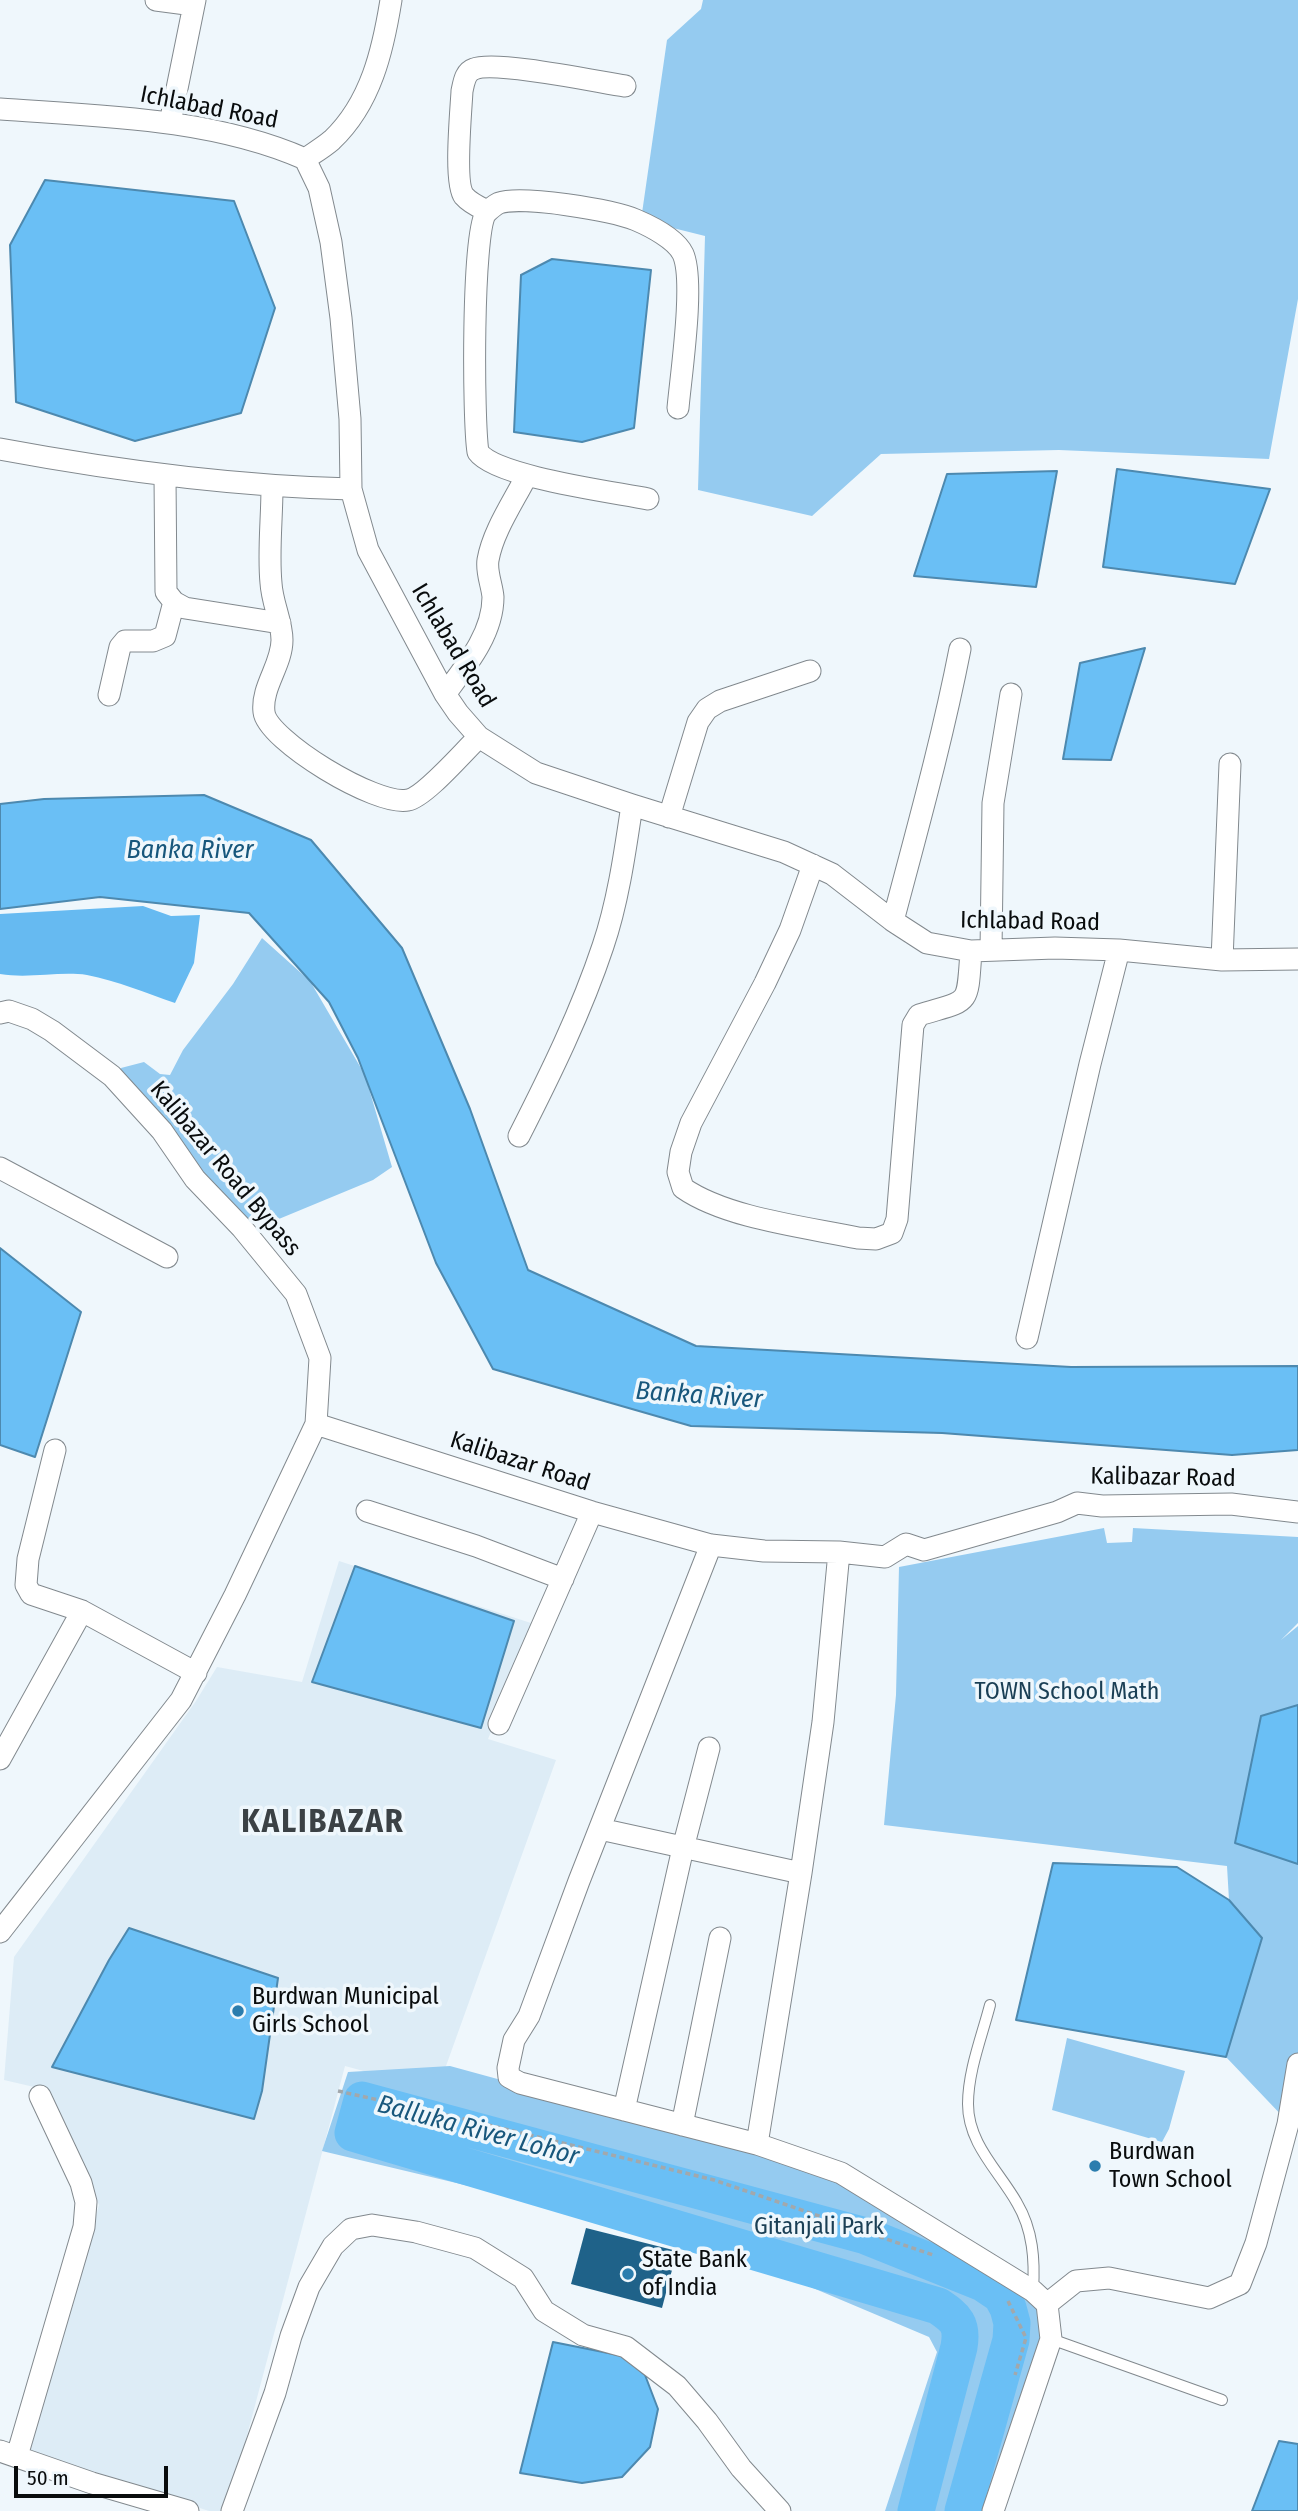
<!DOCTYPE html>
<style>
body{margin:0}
#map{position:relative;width:1298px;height:2511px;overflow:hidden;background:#eff7fc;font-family:"Fira Sans Condensed",sans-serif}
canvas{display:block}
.scale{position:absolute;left:14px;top:2466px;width:154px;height:32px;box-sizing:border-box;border:4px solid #090c0d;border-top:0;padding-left:9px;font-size:21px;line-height:24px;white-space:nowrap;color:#090c0d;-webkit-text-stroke:5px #eff7fc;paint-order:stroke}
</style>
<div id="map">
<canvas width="1298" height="2511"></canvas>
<div class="scale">50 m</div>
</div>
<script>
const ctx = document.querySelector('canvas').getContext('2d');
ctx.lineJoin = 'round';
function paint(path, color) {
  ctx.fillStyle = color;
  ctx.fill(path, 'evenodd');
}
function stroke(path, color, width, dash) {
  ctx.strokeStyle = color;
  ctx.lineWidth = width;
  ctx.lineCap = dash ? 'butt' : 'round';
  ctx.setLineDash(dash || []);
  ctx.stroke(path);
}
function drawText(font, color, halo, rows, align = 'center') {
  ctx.font = font + ' "Fira Sans Condensed",sans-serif';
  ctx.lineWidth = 7;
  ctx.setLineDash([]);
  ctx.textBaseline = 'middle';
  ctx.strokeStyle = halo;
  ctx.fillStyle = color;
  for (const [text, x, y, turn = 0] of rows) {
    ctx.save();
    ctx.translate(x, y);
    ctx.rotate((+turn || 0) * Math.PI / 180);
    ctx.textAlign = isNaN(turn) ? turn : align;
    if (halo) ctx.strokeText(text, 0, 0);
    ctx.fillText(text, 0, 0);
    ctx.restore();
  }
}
paint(new Path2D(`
 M339 1561 534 1624 488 1739 556 1760 437 2091 345 2066 227 2511H209L27 2452 99 2205 47 2090 4 2080 14 1957 196 1701 217 1667 302 1682Z`), '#ddecf6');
paint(new Path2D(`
 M703 0H1298V299L1269 459 1059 450 881 454 812 516 698 490 705 236 641 220 667 40 701 9Z
 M262 938 310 981 365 1075 392 1167 373 1180 274 1221 243 1220 122 1078 121 1068 144 1062 160 1074 170 1075 183 1050 233 984Z
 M1104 1528 1107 1543 1132 1542 1133 1528 1298 1537V1623L1281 1640 1298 1626V2063L1287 2121 1226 2057 1262 1938 1229 1900 1227 1866 884 1825 896 1695 899 1567Z
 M1067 2038 1185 2071 1169 2129 1162 2142 1052 2110Z
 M450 2066 841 2173 1033 2291 1051 2339 996 2511H885L937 2352 929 2337 704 2242 322 2151 348 2072Z`), '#95cbf0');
paint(new Path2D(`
 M143 906 171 916 200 915 194 963 175 1003C146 993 117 981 87 975 59 971 29 979 0 974V914Z`), '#66baf1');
const water = new Path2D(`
 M45 180 234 201 275 308 241 413 135 441 16 402 10 245Z
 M552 259 651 270 634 428 582 442 514 432 521 275Z
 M1117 469 1270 489 1235 584 1103 567Z
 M1057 471 1036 587 914 576 947 474Z
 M1145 648 1111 760 1063 759 1080 663Z
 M204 795 311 840 402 948 470 1109 528 1270 696 1346 1071 1367 1298 1366V1450L1232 1455 942 1433 691 1426 493 1369 436 1263 358 1058 329 1002 249 913 100 897 0 909V804L44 799Z
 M0 1248 81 1312 35 1457 0 1445Z
 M355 1566 514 1621 481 1728 312 1682Z
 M1298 1705V1864L1235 1843 1261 1716Z
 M1053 1863 1177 1867 1229 1900 1262 1938 1226 2057 1016 2020Z
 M129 1928 278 1978 262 2091 254 2119 52 2067 109 1960Z
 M553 2342 623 2356 645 2375 658 2409 650 2447 622 2477 582 2483 520 2473Z
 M1279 2441 1298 2444V2511H1252Z`);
paint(water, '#6abff5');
stroke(water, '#4d89af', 2);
stroke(new Path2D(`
 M916 2511 959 2347C963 2324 956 2318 938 2306L353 2133 362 2100 866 2236 983 2283 1001 2295 1008 2308 1012 2323 1011 2340 963 2511`), '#6abff5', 37);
paint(new Path2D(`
 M586 2228 677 2251 662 2308 571 2284Z`), '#1f6289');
const lane = new Path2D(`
 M990 2005C982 2036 968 2071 968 2104 968 2144 999 2171 1017 2203 1033 2230 1035 2260 1033 2291
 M1051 2339 1222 2400`);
const street = new Path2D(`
 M156 0 194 5
 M0 109C100 116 212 118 305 159L319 188 331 242 341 318 350 419 351 489 368 550 445 694 458 713 479 737 536 773 632 805 784 852 832 874 893 921 927 943 971 951 1055 948 1119 950 1222 960 1298 959
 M170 123 195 0
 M305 159C314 153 324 147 332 140 371 103 383 50 391 0
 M487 211C479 207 470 203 464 196 454 183 461 111 462 91 464 82 465 72 474 69 495 60 598 82 625 86
 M0 449C118 471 232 486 351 489
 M165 477 166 592 174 602 185 608 280 623
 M272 487C272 519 268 552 271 583 272 603 282 621 282 640 282 665 261 687 264 712 267 740 377 807 408 800 425 797 464 751 479 737
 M648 499C614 492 496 477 478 452 473 420 472 233 486 213 489 210 495 205 499 203 521 195 612 210 636 220 650 226 676 239 683 254 695 281 681 374 678 408
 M445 694C466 666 493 634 493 597 492 585 486 572 488 560 493 531 514 501 527 475
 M109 695 120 647 125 641H153L165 636 174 602
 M669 817 698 722 707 709 720 701 810 671
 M813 865 790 930 765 983 691 1123 681 1152 678 1172 683 1188C726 1218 805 1227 858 1238L876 1239 892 1233 897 1219 913 1025 919 1015C971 999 967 1008 971 951
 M893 921C917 830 942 741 960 649
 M991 950 993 803 1011 694
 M1222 960 1230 764
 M0 1013 9 1011 32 1019 52 1031 112 1076 162 1131 195 1179 242 1228 296 1294 320 1358 316 1424
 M519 1136C550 1075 581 1012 603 946 618 902 625 852 632 805
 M0 1168 167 1257
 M1027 1338 1090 1064 1119 950
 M55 1450 28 1559 26 1585 31 1594 82 1611 196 1673
 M367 1511 476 1546 563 1579
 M711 1545 579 1881 529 2016 514 2040 508 2068 509 2077 520 2083 757 2144
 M839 1552 823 1722 801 1873 757 2144 841 2173 1033 2291 1047 2304 1051 2339 993 2511
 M499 1724 592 1512
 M0 1759 82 1611
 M600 1829 801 1873
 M0 1932 181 1700 235 1595 316 1424 592 1512 711 1545 764 1551 839 1552 885 1557 906 1544 924 1550 1057 1512 1077 1503 1102 1506 1231 1504 1298 1512
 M624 2110 683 1848 709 1748
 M682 2125 720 1938
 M1047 2304 1076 2281 1109 2278 1209 2298 1240 2284 1256 2243 1288 2124 1298 2064
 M0 2451 92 2483 188 2511
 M17 2456 84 2227 86 2202 81 2183 40 2096
 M232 2511 275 2393 291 2336 309 2287 333 2246 351 2229 372 2225 416 2232 475 2248 523 2278 544 2311 583 2335 626 2347 677 2386 707 2421 741 2468 780 2511`);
stroke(lane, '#82898e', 12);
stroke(street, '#82898e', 23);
stroke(new Path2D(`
 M338 2091 460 2118 714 2180 933 2255
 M1008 2301 1026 2338 1015 2375`), '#a2a8ac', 3.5, [5, 3.5]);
stroke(lane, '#fff', 10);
stroke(street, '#fff', 21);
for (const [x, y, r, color] of [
 [238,2011,7,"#2b7dae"],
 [1095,2166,7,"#2b7dae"],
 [628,2274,7,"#2b7dae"]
]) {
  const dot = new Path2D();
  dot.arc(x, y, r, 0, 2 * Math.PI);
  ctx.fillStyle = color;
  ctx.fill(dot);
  stroke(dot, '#eff7fc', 2.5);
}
drawText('24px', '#090c0d', '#eff7fc', [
 ["Ichlabad Road",209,108,11],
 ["Ichlabad Road",453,646,59],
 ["Ichlabad Road",1030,922,1],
 ["Kalibazar Road Bypass",225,1169,50],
 ["Kalibazar Road",520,1462,18],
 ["Kalibazar Road",1163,1478,1]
]);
drawText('24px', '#1a3f55', '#eff7fc', [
 ["TOWN School Math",1067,1692],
 ["Gitanjali Park",819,2227]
]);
drawText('24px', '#090c0d', '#eff7fc', [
 ["Burdwan Municipal",252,1997],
 ["Girls School",252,2025],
 ["Burdwan",1109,2152],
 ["Town School",1109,2180],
 ["State Bank",642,2260],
 ["of India",642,2288]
], 'left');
drawText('italic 26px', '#18577c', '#eff7fc', [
 ["Banka River",190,851],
 ["Banka River",699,1396,4],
 ["Balluka River Lohor",478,2131,15]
]);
ctx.letterSpacing = '2px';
drawText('bold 32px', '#3b4145', '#eff7fc', [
 ["KALIBAZAR",323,1823]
]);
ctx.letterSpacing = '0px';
</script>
